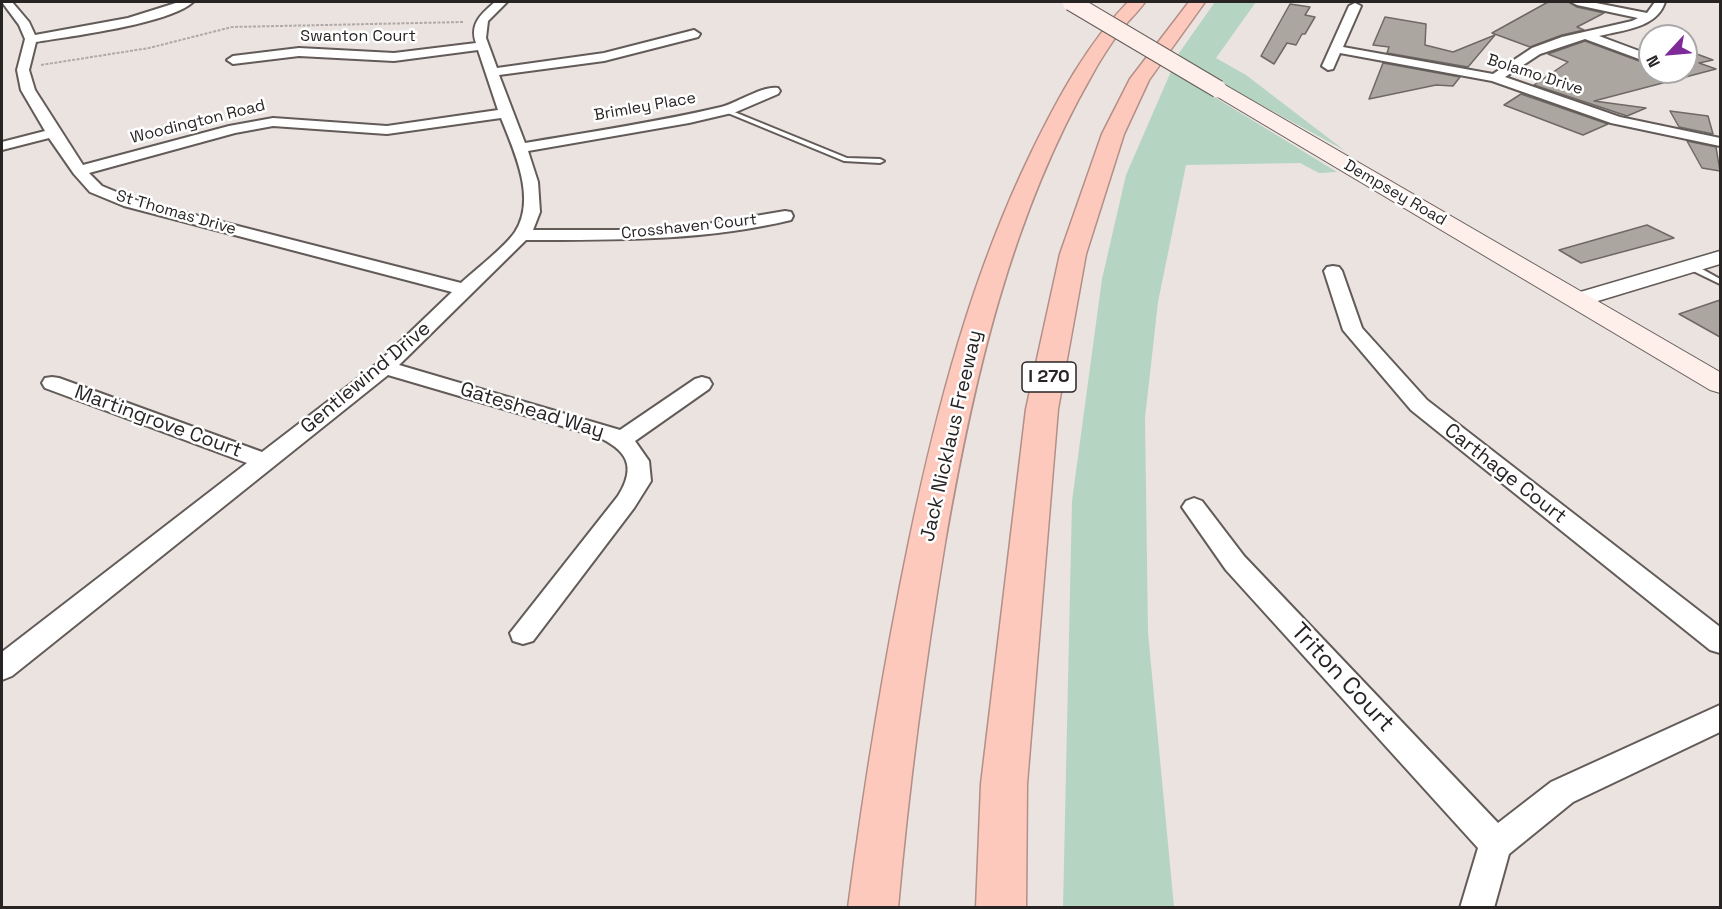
<!DOCTYPE html>
<style>
body{margin:0}
#map{position:relative;width:1722px;height:909px;overflow:hidden;background:#ebe3e0;font-family:"Space Grotesk",sans-serif}
canvas{display:block}
.frame{position:absolute;inset:0;border:3px solid #272423;pointer-events:none}
.north{position:absolute;left:1638px;top:24px;width:60px;height:60px;box-sizing:border-box;background:#fff;border:2px solid #a9a7a7;border-radius:50%;rotate:244deg;font-size:16px;font-weight:700;line-height:24px;text-align:center;color:#272423}
.north::after{content:'';display:block;margin:auto;width:21px;height:27px;background:#7f2a99;clip-path:polygon(50% 0,100% 100%,50% 72%,0 100%)}
</style>
<div id="map">
<canvas width="1722" height="909"></canvas>
<div class="frame"></div>
<div class="north">N</div>
</div>
<script>
const ctx = document.querySelector('canvas').getContext('2d');
ctx.lineJoin = 'round';
function paint(path, color) {
  ctx.fillStyle = color;
  ctx.fill(path, 'evenodd');
}
function stroke(path, color, width, dash) {
  ctx.strokeStyle = color;
  ctx.lineWidth = width;
  ctx.lineCap = dash ? 'butt' : 'round';
  ctx.setLineDash(dash || []);
  ctx.stroke(path);
}
function drawText(font, color, halo, rows, align = 'center') {
  ctx.font = font + ' "Space Grotesk",sans-serif';
  ctx.lineWidth = 5;
  ctx.setLineDash([]);
  ctx.textBaseline = 'middle';
  ctx.strokeStyle = halo;
  ctx.fillStyle = color;
  for (const [text, x, y, turn = 0] of rows) {
    ctx.save();
    ctx.translate(x, y);
    ctx.rotate((+turn || 0) * Math.PI / 180);
    ctx.textAlign = isNaN(turn) ? turn : align;
    if (halo) ctx.strokeText(text, 0, 0);
    ctx.fillText(text, 0, 0);
    ctx.restore();
  }
}
paint(new Path2D(`
 M1215 2H1256L1216 58 1246 75 1344 150 1199 71 1198 87 1337 172 1319 173 1300 163 1186 165 1158 302 1145 418 1148 633 1174 907 1063 908 1072 501 1102 279 1126 175 1179 53Z`), '#b5d4c1');
const building = new Path2D(`
 M1548 2H1569L1577 7 1604 13 1577 27 1584 30 1562 35 1530 47 1492 33Z
 M1290 4 1310 7 1305 15 1315 17 1305 34H1302L1296 45 1287 43 1274 64 1261 56Z
 M1385 17 1426 24 1425 45 1453 52 1495 35 1468 67 1387 53 1389 47 1373 45Z
 M1585 41 1650 65V72H1686V50L1713 60 1699 63 1716 69 1594 101 1646 108 1627 116 1534 85 1568 62 1548 54Z
 M1383 63 1460 77 1453 86 1436 85 1369 99Z
 M1521 94 1608 124 1583 135 1504 105Z
 M1670 111 1708 116 1713 134 1679 127Z
 M1687 141 1716 147 1720 171 1702 168Z
 M1647 225 1674 238 1581 263 1559 250Z
 M1720 300V337L1679 314Z`);
paint(building, '#aca6a1');
stroke(building, '#6e6964', 1.5);
const service = new Path2D(`
 M723 109H727L847 158 880 159 884 161 880 163 844 161 723 111Z
 M1687 264H1693L1720 279V284L1687 268Z`);
const minor = new Path2D(`
 M2 2H12L29 22 35 35 128 18 179 2H193C169 24 71 36 36 42L29 70 35 90 83 165 229 126 273 118 387 126 498 110 478 50 394 61 299 56 233 64 227 60 233 56 299 48 394 53 476 43C469 24 482 13 495 2H507L488 21 486 38 497 68 604 53 694 30 700 34 698 37 604 61 499 75 525 143C591 132 657 122 721 107 737 103 763 85 778 88L780 91 778 94 736 112 689 123 528 151 538 182 540 212 533 230H641L714 223 785 211 791 212 793 216 791 220C704 241 615 240 526 240L399 365 620 430 695 379 702 377 709 379 712 384 709 389 635 441 649 461 651 481 634 508 533 641 523 644 513 641 510 633 618 496C637 466 627 450 596 436L388 375 12 676 2 680V652L247 463 45 388 42 383 45 378 52 377 59 378 262 452 378 363 452 292 124 206 90 192 74 174 49 138 2 150V142L45 131 21 90 17 70 25 39 19 25ZM501 118C514 151 537 199 515 232 504 248 476 269 461 283L136 200 102 186 89 173 235 133 273 126 387 134Z
 M1571 2H1591L1647 13 1655 2H1665C1657 28 1623 30 1599 36L1650 55V63L1585 39 1540 54 1505 77 1620 117 1720 138V146L1611 123 1492 81 1340 53 1333 69 1328 70 1322 66 1349 6 1355 3 1361 6 1343 47 1493 74 1532 48 1562 37 1632 21 1638 18 1577 5Z
 M1333 266 1339 267 1342 271 1362 328 1427 400 1720 627V653L1710 650 1411 410 1343 330 1324 271 1327 267Z
 M1194 498 1202 501 1244 556 1498 823 1551 782 1720 705V732L1573 802 1509 854 1494 908H1460L1478 848 1226 570 1182 507 1186 501Z`);
const tertiary = new Path2D(`
 M1720 251V264L1578 307 1570 305 1567 300 1570 295Z`);
const secondary = new Path2D(`
 M1218 83 1225 85 1720 372V393L1710 390 1211 93 1209 89 1211 85Z`);
const motorway = new Path2D(`
 M1128 2H1145C1138 12 1128 21 1120 31 1110 45 1100 60 1092 75 1010 218 973 382 945 543 925 664 909 785 898 908H848C864 785 884 662 909 541 937 407 972 274 1032 151 1058 98 1087 44 1128 2Z
 M1189 2H1205L1149 80 1124 134 1086 254 1058 409 1027 784 1026 908H976L981 784 1026 409 1060 254 1102 134 1130 79Z`);
stroke(service, '#625b58', 4);
stroke(minor, '#625b58', 4);
stroke(tertiary, '#625b58', 3);
stroke(secondary, '#625b58', 2);
stroke(motorway, '#b28f87', 3);
stroke(new Path2D(`
 M41 65 149 48 232 27 464 22`), '#afa9a7', 2, [3, 1.5]);
paint(service, '#fff');
paint(minor, '#fff');
paint(tertiary, '#fff');
paint(secondary, '#feefeb');
paint(motorway, '#fdc9bd');
const secondaryBridge = new Path2D(`
 M1071 2 1218 89`);
stroke(secondaryBridge, '#625b58', 19, []);
stroke(secondaryBridge, '#feefeb', 17);
drawText('16px', '#272423', '#fff', [
 ["Swanton Court",358,37],
 ["Bolamo Drive",1535,75,18],
 ["Brimley Place",645,107,-10],
 ["Woodington Road",198,122,-14],
 ["Dempsey Road",1395,193,30],
 ["St Thomas Drive",176,213,16],
 ["Crosshaven Court",689,227,-6]
]);
for (const [x, y, w] of [
 [1049,377,54]
]) {
  const box = new Path2D();
  box.roundRect(x - w / 2, y - 15, w, 30, 4.5);
  ctx.fillStyle = '#fff';
  ctx.fill(box);
  stroke(box, '#272423', 1.5);
}
drawText('bold 18px', '#272423', null, [
 ["I 270",1049,377]
]);
drawText('20px', '#272423', '#fff', [
 ["Gentlewind Drive",366,378,-40],
 ["Gateshead Way",532,411,17],
 ["Martingrove Court",158,422,20],
 ["Jack Nicklaus Freeway",952,436,-77],
 ["Carthage Court",1505,474,38]
]);
drawText('24px', '#272423', '#fff', [
 ["Triton Court",1342,678,47]
]);
</script>
